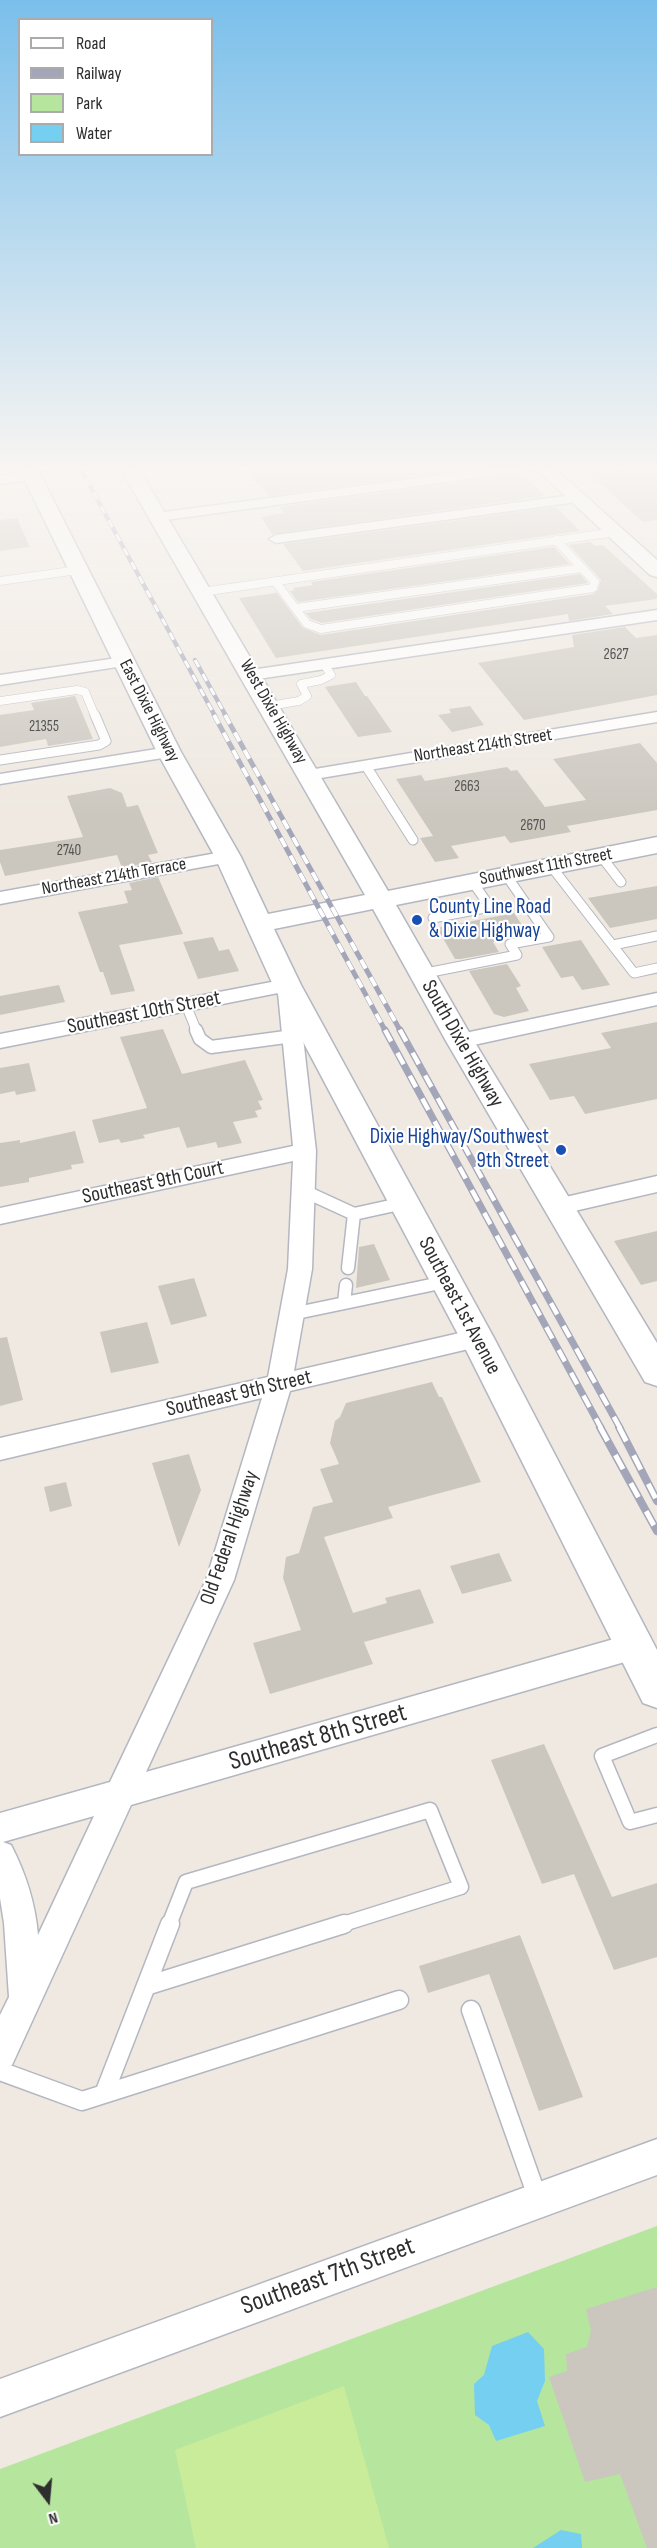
<!DOCTYPE html>
<style>
body{margin:0}
#map{position:relative;width:657px;height:2548px;overflow:hidden;background:#efe9e1;font-family:"Sofia Sans Condensed",sans-serif}
canvas{display:block}
.legend{position:absolute;left:18px;top:18px;width:195px;height:138px;box-sizing:border-box;background:#fff;border:2px solid #ababab;margin:0;padding:8px 10px;list-style:none;font-size:18px;color:#2e2e2e}
.legend li{display:flex;align-items:center;gap:12px;height:30px}
.legend b{width:30px;border:2px solid #ababab}
.north{position:absolute;left:18px;top:2470px;width:60px;height:60px;-webkit-text-stroke:4px #fff;paint-order:stroke;rotate:164deg;font-size:16px;font-weight:700;line-height:24px;text-align:center;color:#2e2e2e}
.north::after{content:'';display:block;margin:auto;width:21px;height:27px;background:#2e2e2e;clip-path:polygon(50% 0,100% 100%,50% 72%,0 100%)}
</style>
<div id="map">
<canvas width="657" height="2548"></canvas>
<ul class="legend">
<li><b style="height:8px;background:#fff"></b>Road</li>
<li><b style="height:8px;background:#a3a6b8"></b>Railway</li>
<li><b style="height:16px;background:#b6e59e"></b>Park</li>
<li><b style="height:16px;background:#75cff0"></b>Water</li>
</ul>
<div class="north">N</div>
</div>
<script>
const ctx = document.querySelector('canvas').getContext('2d');
ctx.lineJoin = 'round';
function paint(path, color) {
  ctx.fillStyle = color;
  ctx.fill(path, 'evenodd');
}
function stroke(path, color, width, dash) {
  ctx.strokeStyle = color;
  ctx.lineWidth = width;
  ctx.lineCap = dash ? 'butt' : 'round';
  ctx.setLineDash(dash || []);
  ctx.stroke(path);
}
function drawText(font, color, halo, rows, align = 'center') {
  ctx.font = font + ' "Sofia Sans Condensed",sans-serif';
  ctx.lineWidth = 4.5;
  ctx.setLineDash([]);
  ctx.textBaseline = 'middle';
  ctx.strokeStyle = halo;
  ctx.fillStyle = color;
  for (const [text, x, y, turn = 0] of rows) {
    ctx.save();
    ctx.translate(x, y);
    ctx.rotate((+turn || 0) * Math.PI / 180);
    ctx.textAlign = isNaN(turn) ? turn : align;
    if (halo) ctx.strokeText(text, 0, 0);
    ctx.fillText(text, 0, 0);
    ctx.restore();
  }
}
paint(new Path2D(`
 M657 2226V2548H0V2469Z`), '#b6e59e');
paint(new Path2D(`
 M344 2386 389 2548H196L175 2450Z`), '#c9ec9a');
paint(new Path2D(`
 M528 2332 544 2349 545 2381 537 2401 545 2426 496 2441 489 2425 475 2415 474 2384 484 2375 492 2346Z
 M561 2530 581 2534 582 2548H533Z`), '#75cff0');
paint(new Path2D(`
 M284 464H507L269 496 245 469Z
 M578 464H612L619 470 657 465V520L643 522Z
 M520 474V477L525 476 545 496 272 534 261 517 284 513 279 507Z
 M556 507 580 531 303 571 283 544Z
 M17 518 30 547 0 551V520Z
 M590 542 595 546 603 545 657 594V599L605 606 613 614 569 621 568 614 276 658 239 598 277 593 303 628 321 635 594 594 598 590 601 580 569 545Z
 M554 547 570 564 298 602 290 591 295 590 293 588 313 585 311 582Z
 M580 574 588 583 322 623 311 619 306 613Z
 M625 627 636 638 657 635V695L524 720 478 663 574 647 572 635Z
 M356 682 365 696H367L392 732 358 737 325 687Z
 M75 696 93 739 48 746 46 739 0 747V715L34 710 31 703Z
 M470 706 484 725 452 732 438 715 451 713 449 709Z
 M640 743 657 763V810L567 826 571 832 510 843 505 836 451 846 459 858 435 862 420 838 433 836 396 779 421 775 425 781 507 767 511 771 517 770 545 807 586 800 553 759Z
 M110 788 122 793 127 807 138 805 158 853 148 855 152 862 122 868 117 855 5 876 0 862V850L83 837 67 796Z
 M158 877 183 934 119 945 135 991 111 995 103 972H100L78 912 128 903 124 891 132 890 129 883Z
 M657 886V919L610 928 588 898Z
 M514 913 528 934 493 942 499 952 461 959H455L437 928Z
 M213 937 219 951 229 949 239 971 198 979 183 942Z
 M581 940 610 985 582 990 573 976 561 978 542 947Z
 M507 964 521 986 516 988 529 1011 504 1017 494 1014 469 971Z
 M59 985 65 1002 0 1015V996Z
 M657 1022V1099L585 1114 574 1096 550 1100 529 1064 611 1048 601 1033Z
 M163 1029 182 1074 245 1060 263 1100 258 1101 262 1109 255 1111 258 1117 233 1122 242 1143 218 1148 216 1142 187 1148 179 1127 143 1135 145 1138 121 1143 119 1139 99 1143 92 1120 147 1108 120 1037Z
 M29 1063 36 1091 16 1095 15 1091 0 1094V1068Z
 M75 1131 84 1163 71 1165 72 1169 29 1178V1182L0 1187V1143L20 1140V1143Z
 M657 1231V1281L641 1285 614 1241Z
 M374 1244 390 1280 356 1288 359 1247Z
 M194 1278 207 1316 171 1325 158 1286Z
 M147 1322 159 1363 111 1373 100 1332Z
 M7 1337 23 1400 0 1406V1338Z
 M432 1382 439 1397H442L481 1482 388 1507 393 1518 324 1537 353 1613 387 1603 385 1598 420 1589 434 1623 364 1642 373 1664 270 1694 253 1643 301 1630 283 1578 286 1557 299 1553 313 1507 333 1502 320 1469 339 1464 330 1443 335 1421 340 1417 346 1403Z
 M189 1454 201 1490 179 1547 152 1463Z
 M66 1482 72 1506 50 1512 44 1487Z
 M499 1553 512 1581 462 1594 450 1566Z
 M544 1744 612 1897 657 1883V1957L614 1970 574 1874 542 1884 491 1760Z
 M520 1935 583 2097 539 2111 489 1974 428 1993 419 1966Z
 M657 2287V2548H647L620 2474 585 2482 549 2377 567 2371 566 2354 587 2347 591 2330 586 2309Z`), '#cbc7bf');
const laneFar4 = new Path2D(`
 M0 581 78 570
 M275 581 307 624 321 629 593 588 595 582 556 540
 M202 592 615 532
 M296 608 582 568
 M0 701 77 690 85 692 95 716
 M269 706 299 701 307 696 301 684 321 680 331 675 324 664`);
const laneFar3 = new Path2D(`
 M0 760 99 745 106 741 95 715
 M366 766 413 840
 M601 856 621 882
 M551 866 634 973 657 968
 M433 918 490 907 472 881
 M613 945 657 936
 M421 974 517 955 510 944 549 937 506 875
 M186 1005 197 1032`);
const laneFar2 = new Path2D(`
 M196 1030 200 1039 211 1047 293 1036
 M304 1191 354 1214 404 1203
 M348 1268 354 1214
 M344 1303 346 1285
 M292 1314 445 1282`);
const laneFar1 = new Path2D(`
 M657 1735 602 1756 630 1822 657 1815
 M169 1925 186 1882 430 1810 461 1887 340 1925`);
const lane = new Path2D(`
 M146 1986 344 1924
 M471 2010 538 2199
 M0 2071 82 2101 399 2000
 M104 2094 170 1924`);
const street = new Path2D(`
 M522 464 549 465 542 469 158 521 151 517 158 513Z
 M31 472 36 473 38 476 36 479 0 484V476Z
 M579 494 586 498 584 501 276 543 269 539 276 535Z
 M657 610V620L251 680 243 675 251 670Z
 M124 657 132 662 130 665 0 685V675Z
 M657 712V722L309 780 303 779 300 775 303 771Z
 M169 747 175 748 178 752 175 756 0 784V774Z
 M228 851 235 853 237 857 235 861 0 904V892Z
 M287 979 294 981 297 985 316 1151 312 1269 294 1371 477 1329 486 1331 489 1338 486 1345 477 1347 290 1391 234 1580 146 1772 635 1633 645 1637 649 1646 645 1655 635 1659 131 1805 12 2065 0 2070V2015L9 1997 4 1923 0 1898V1813L110 1782 206 1580 262 1398 0 1460V1438L268 1377 288 1269 293 1161 0 1224V1208L293 1146 278 993 0 1048V1034ZM94 1816 38 1935C35 1902 26 1874 11 1845L3 1842Z
 M657 993V1005L460 1048 453 1046 450 1041 453 1036 460 1034Z
 M657 1176V1192L557 1215 549 1213 545 1207 549 1201 557 1199Z
 M657 2139V2175L0 2417V2379Z`);
const secondary = new Path2D(`
 M17 464H35L181 752 241 857 268 914 365 895 118 464H136L388 891 657 837V853L396 905 474 1041 657 1343V1386L645 1382 446 1041 373 909 274 929 301 985 494 1338 657 1650V1708L643 1703 460 1338 273 985 215 857 157 752Z
 M531 464H550L657 560V577L650 575Z`);
stroke(laneFar4, '#b4b7c1', 9);
stroke(laneFar3, '#b4b7c1', 11);
stroke(laneFar2, '#b4b7c1', 15);
stroke(laneFar1, '#b4b7c1', 17);
stroke(lane, '#b4b7c1', 21);
stroke(street, '#b4b7c1', 3);
stroke(secondary, '#b4b7c1', 3);
stroke(laneFar4, '#fff', 8);
stroke(laneFar3, '#fff', 9);
stroke(laneFar2, '#fff', 12);
stroke(laneFar1, '#fff', 14);
stroke(lane, '#fff', 18);
paint(street, '#fff');
paint(secondary, '#fff');
const railFar3 = new Path2D(`
 M78 464 215 716
 M195 660 226 716`);
const railFar2 = new Path2D(`
 M214 715 386 1032
 M225 715 401 1032`);
const railFar1 = new Path2D(`
 M385 1030 601 1428
 M400 1030 620 1428`);
const rail = new Path2D(`
 M600 1427 657 1531
 M619 1427 657 1501`);
stroke(railFar3, '#a3a6b8', 4.5);
stroke(railFar2, '#a3a6b8', 5);
stroke(railFar1, '#a3a6b8', 7);
stroke(rail, '#a3a6b8', 8);
stroke(railFar3, '#fff', 3, [8]);
stroke(railFar2, '#fff', 4, [10]);
stroke(railFar1, '#fff', 4.5, [13]);
stroke(rail, '#fff', 5, [16]);
const sky = ctx.createLinearGradient(0, 0, 0, 820);
sky.addColorStop(0, '#7abfeb');
sky.addColorStop(0.57, '#f8f5f2');
sky.addColorStop(1, '#f8f5f200');
ctx.fillStyle = sky;
ctx.fillRect(0, 0, 657, 820);
for (const [x, y, r, color] of [
 [417,920,6,"#1a4fb4"],
 [561,1150,6,"#1a4fb4"]
]) {
  const dot = new Path2D();
  dot.arc(x, y, r, 0, 2 * Math.PI);
  ctx.fillStyle = color;
  ctx.fill(dot);
  stroke(dot, '#fff', 2);
}
drawText('15px', '#555452', null, [
 ["2627",616,655],
 ["21355",44,727],
 ["2663",467,787],
 ["2670",533,826],
 ["2740",69,851]
]);
drawText('18px', '#2e2e2e', '#fff', [
 ["East Dixie Highway",149,711,63],
 ["West Dixie Highway",273,712,60],
 ["Northeast 214th Street",483,746,-9],
 ["Southwest 11th Street",546,867,-11],
 ["Northeast 214th Terrace",114,877,-10]
]);
drawText('21px', '#164399', '#fff', [
 ["County Line Road",429,908],
 ["& Dixie Highway",429,932],
 ["Dixie Highway/Southwest",549,1138,"right"],
 ["9th Street",549,1162,"right"]
], 'left');
drawText('21px', '#2e2e2e', '#fff', [
 ["Southeast 10th Street",144,1013,-11],
 ["South Dixie Highway",462,1044,60],
 ["Southeast 9th Court",153,1183,-12],
 ["Southeast 1st Avenue",459,1306,62],
 ["Southeast 9th Street",239,1394,-13],
 ["Old Federal Highway",230,1538,-71]
]);
drawText('26px', '#2e2e2e', '#fff', [
 ["Southeast 8th Street",318,1738,-16],
 ["Southeast 7th Street",328,2277,-20]
]);
</script>
